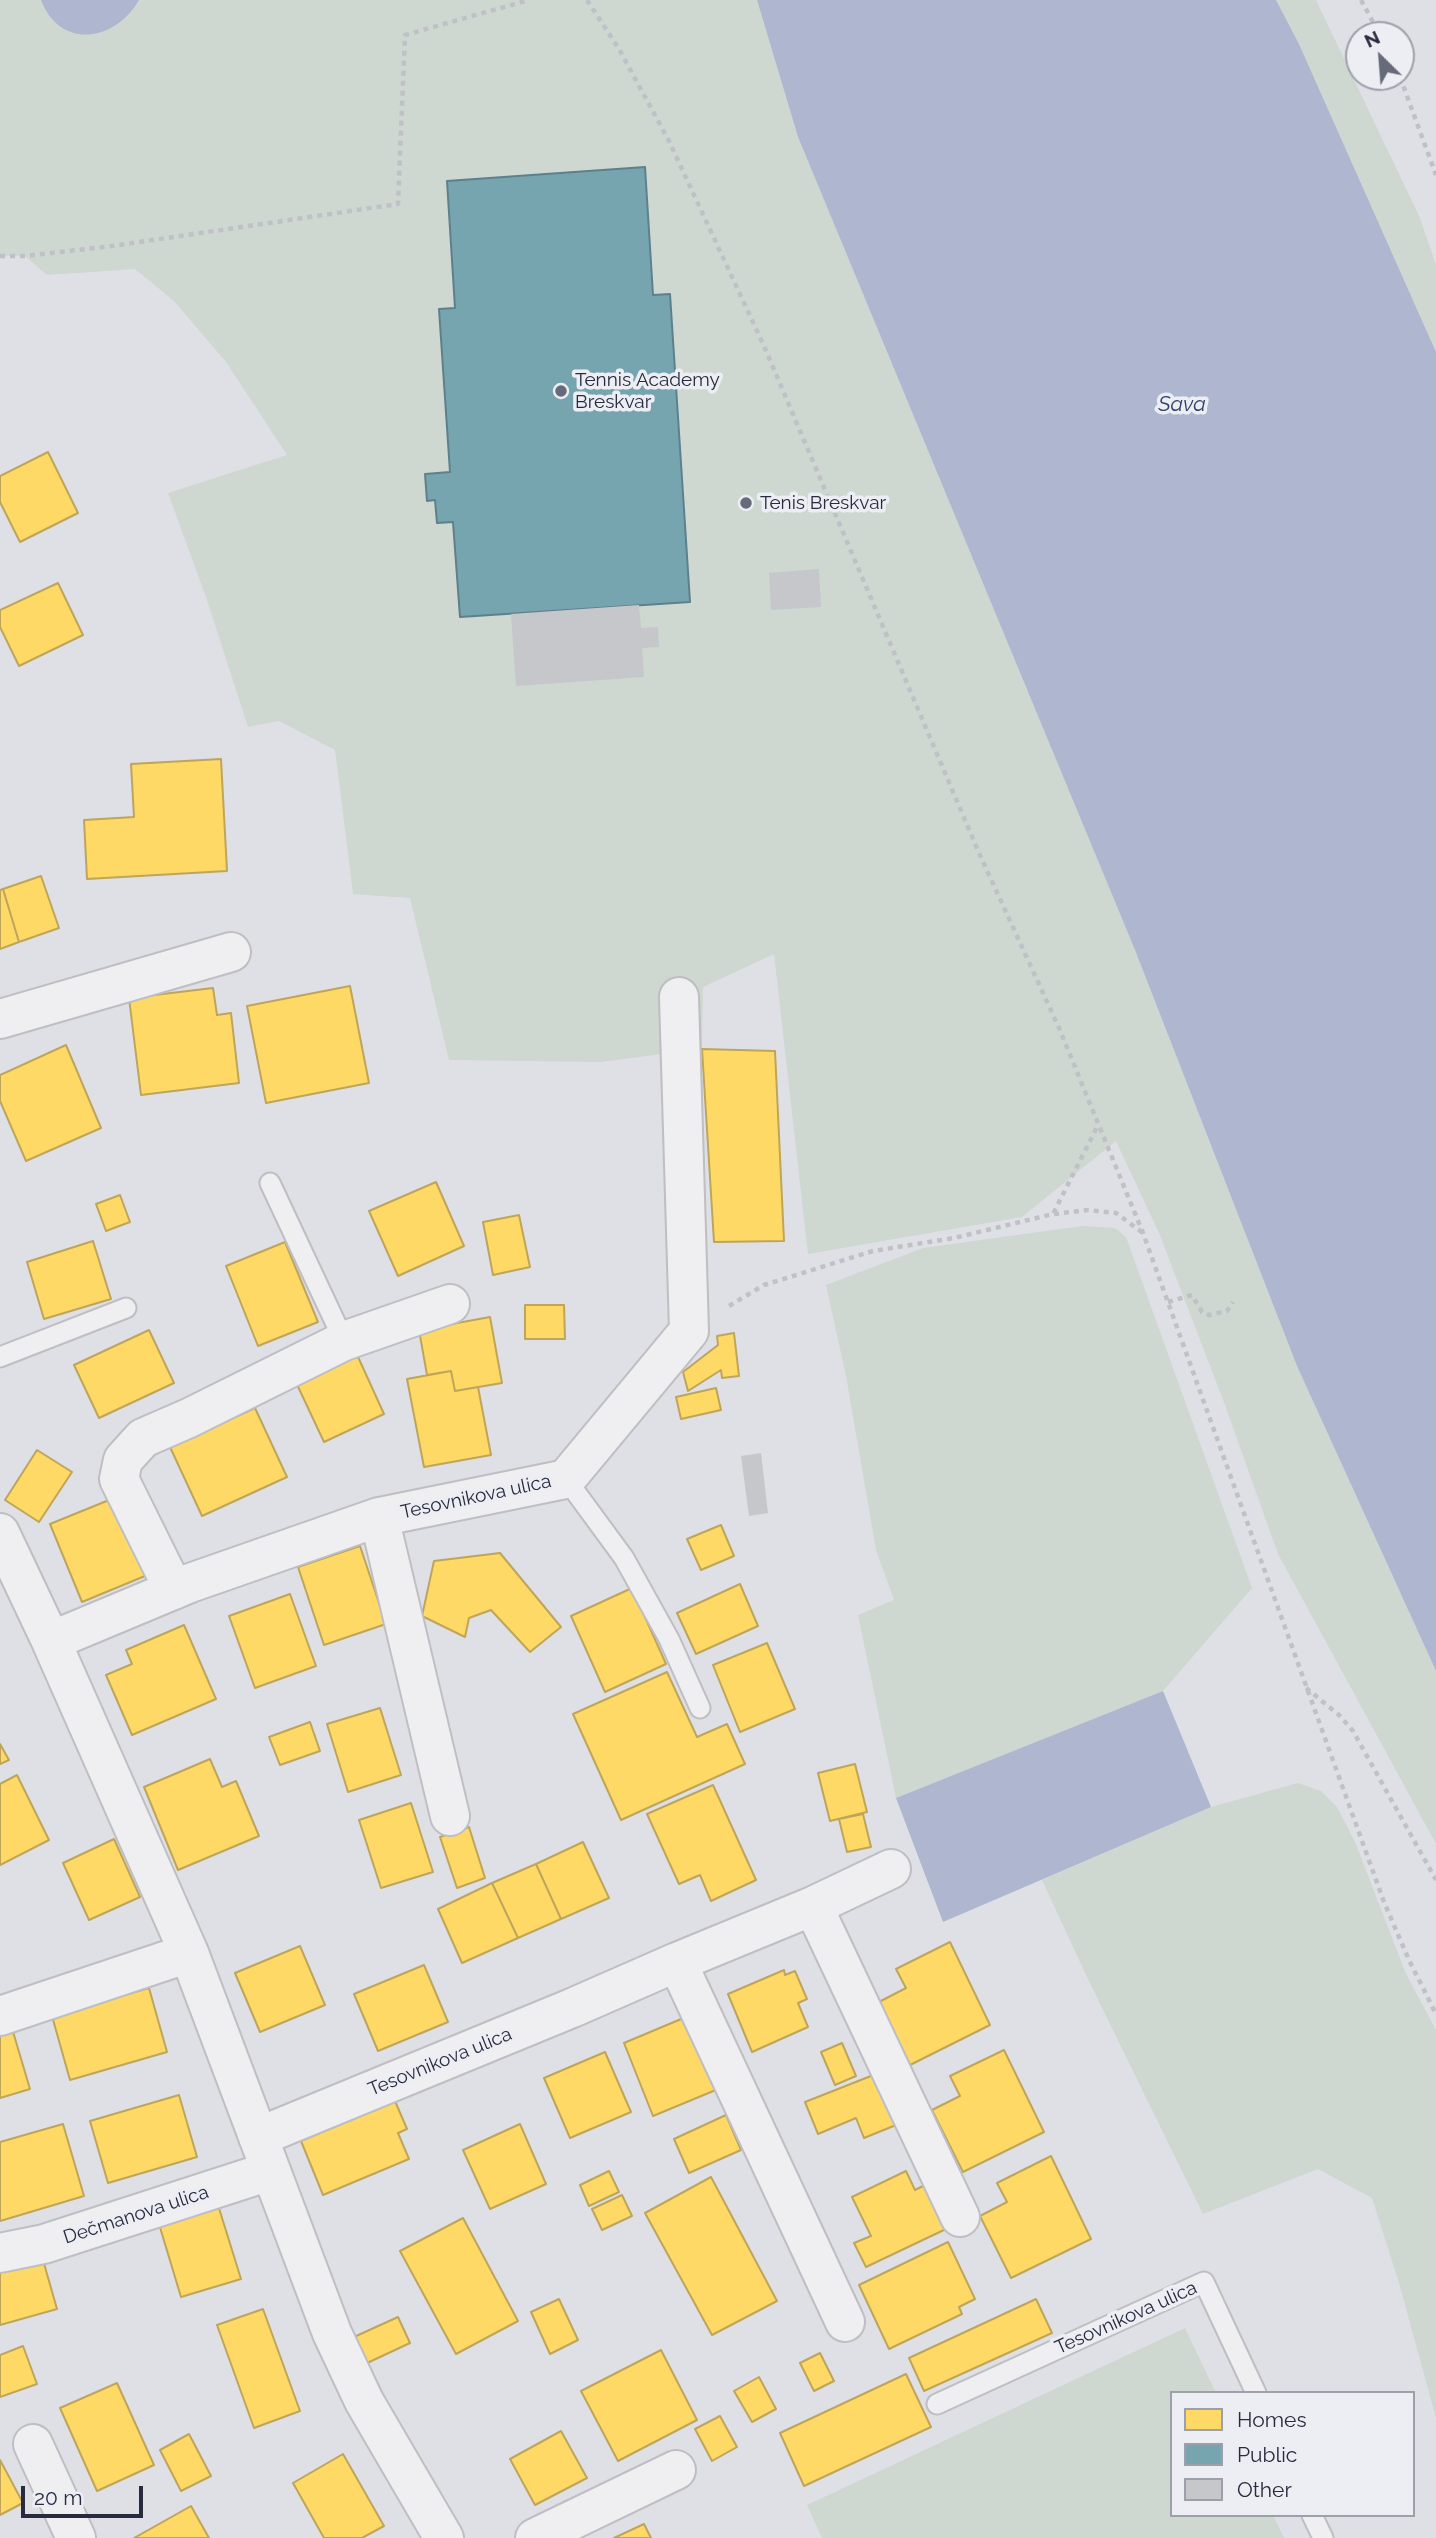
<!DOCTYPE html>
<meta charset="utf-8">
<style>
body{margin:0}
#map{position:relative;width:1436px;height:2538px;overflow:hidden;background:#dfe0e5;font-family:Raleway,sans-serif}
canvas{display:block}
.legend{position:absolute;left:1170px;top:2391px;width:245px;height:126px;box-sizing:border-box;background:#eceef4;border:2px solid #9da0ab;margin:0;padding:9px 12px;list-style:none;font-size:21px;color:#272b3d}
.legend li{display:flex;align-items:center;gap:14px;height:35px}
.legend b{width:35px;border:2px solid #9da0ab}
.north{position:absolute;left:1345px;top:21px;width:70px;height:70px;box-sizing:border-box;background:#eceef4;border:2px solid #9da0ab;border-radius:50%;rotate:335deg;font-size:19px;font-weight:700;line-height:28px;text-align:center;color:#272b3d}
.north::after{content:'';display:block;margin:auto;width:24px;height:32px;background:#676a78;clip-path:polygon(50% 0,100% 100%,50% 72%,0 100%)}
.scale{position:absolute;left:21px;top:2486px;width:122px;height:32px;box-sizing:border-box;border:4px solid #272b3d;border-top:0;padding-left:9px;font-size:21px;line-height:24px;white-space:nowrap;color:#272b3d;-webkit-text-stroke:5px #eceef4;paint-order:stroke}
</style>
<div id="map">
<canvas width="1436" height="2538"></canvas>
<ul class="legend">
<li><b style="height:19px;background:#ffd966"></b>Homes</li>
<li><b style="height:19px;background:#76a5af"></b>Public</li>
<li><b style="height:19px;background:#c5c7cb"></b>Other</li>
</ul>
<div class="north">N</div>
<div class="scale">20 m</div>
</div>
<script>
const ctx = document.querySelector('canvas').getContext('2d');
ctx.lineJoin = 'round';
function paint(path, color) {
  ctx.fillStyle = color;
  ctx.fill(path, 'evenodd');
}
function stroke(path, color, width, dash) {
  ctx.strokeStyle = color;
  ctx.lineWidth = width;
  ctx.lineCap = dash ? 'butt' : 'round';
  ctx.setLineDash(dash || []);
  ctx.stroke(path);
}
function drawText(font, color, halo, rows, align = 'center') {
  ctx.font = font + ' Raleway,sans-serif';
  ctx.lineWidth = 7;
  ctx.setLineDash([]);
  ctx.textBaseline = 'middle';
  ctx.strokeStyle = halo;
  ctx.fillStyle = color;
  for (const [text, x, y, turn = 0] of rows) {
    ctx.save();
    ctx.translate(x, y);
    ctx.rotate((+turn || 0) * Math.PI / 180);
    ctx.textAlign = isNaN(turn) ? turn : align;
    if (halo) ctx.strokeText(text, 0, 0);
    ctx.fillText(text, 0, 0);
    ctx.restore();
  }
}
paint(new Path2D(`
 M0 0H757L798 137 1135 950 1297 1366 1436 1671V1844L1278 1554 1225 1405 1159 1233 1116 1141 1022 1217 808 1254 774 954 703 987 702 1049 600 1062 449 1060 410 898 353 894 335 750 279 721 248 727 206 597 168 493 287 455 226 362 174 301 135 269 47 275 25 256H0Z
 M1276 0H1316L1420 218 1436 265V352L1299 44Z
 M1082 1226 1115 1228 1126 1237 1252 1588 1163 1691 896 1798 858 1615 894 1600 876 1550 846 1376 826 1285 923 1248Z
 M1298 1783 1321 1791 1337 1807 1355 1842 1406 1974 1436 2030V2418L1399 2283 1372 2198 1318 2169 1203 2214 1086 1975 1042 1880 1211 1807Z
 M1185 2328 1216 2393H1172V2515H1273L1284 2538H822L807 2505Z`), '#ced7d0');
paint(new Path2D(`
 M41 0H139C115 42 60 50 41 0Z
 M757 0H1276L1299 44 1436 352V1671L1297 1366 1135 950 798 137Z
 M1163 1691 1211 1807 943 1922 896 1798Z`), '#aeb7cf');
const homes = new Path2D(`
 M48 452 78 513 20 542 0 502V476Z
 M58 583 83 635 19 666 0 627V610Z
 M221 759 227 871 87 879 84 820 134 817 131 764Z
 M41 876 59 928 19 942 3 889Z
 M3 889 19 942 0 949V890Z
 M350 986 369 1083 266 1103 247 1006Z
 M213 988 217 1015 231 1013 239 1083 141 1095 129 998Z
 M66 1045 101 1128 26 1161 0 1101V1075Z
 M702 1049 775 1051 784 1241 714 1242Z
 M436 1182 464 1246 398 1276 369 1211Z
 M120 1195 130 1222 106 1231 96 1204Z
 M519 1215 530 1267 493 1275 483 1222Z
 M93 1241 111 1299 44 1319 27 1262Z
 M285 1242 318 1322 258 1346 226 1266Z
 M525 1305H564L565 1339H525Z
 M490 1317 502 1383 455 1391 451 1371 427 1375 419 1330Z
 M149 1330 174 1383 99 1418 74 1365Z
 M734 1333 739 1376 722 1378 721 1370 688 1391 683 1372 718 1345 717 1336Z
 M354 1348 384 1414 324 1442 293 1376Z
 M451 1371 455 1391 478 1387 491 1455 424 1467 407 1379Z
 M716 1388 721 1410 681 1419 676 1397Z
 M255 1408 287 1477 202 1516 170 1447Z
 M37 1450 72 1472 39 1522 5 1500Z
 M114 1498 145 1576 82 1602 50 1524Z
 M721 1525 734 1556 701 1570 687 1539Z
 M360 1546 386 1624 324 1645 298 1567Z
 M500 1553 561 1627 530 1652 491 1610 469 1618 465 1637 422 1616 434 1561Z
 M740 1584 758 1626 696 1654 677 1613Z
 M632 1588 666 1664 605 1692 571 1616Z
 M290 1594 316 1666 255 1688 229 1616Z
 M184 1625 216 1699 132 1735 106 1675 132 1664 126 1650Z
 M767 1643 795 1709 740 1732 713 1665Z
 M667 1672 697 1737 727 1724 745 1764 621 1820 573 1714Z
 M380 1708 401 1775 348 1792 327 1724Z
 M310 1722 320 1751 280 1765 269 1737Z
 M0 1744 9 1760 0 1764Z
 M210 1759 222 1787 236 1781 259 1836 178 1870 144 1787Z
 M855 1764 867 1812 830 1821 818 1773Z
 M17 1775 49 1840 0 1865V1784Z
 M713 1785 756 1880 711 1901 700 1875 679 1884 647 1814Z
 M411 1803 433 1872 381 1888 359 1820Z
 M863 1814 871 1847 847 1852 839 1819Z
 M469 1827 485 1878 457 1888 440 1837Z
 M114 1839 140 1897 89 1920 63 1863Z
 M583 1842 609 1898 561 1919 536 1864Z
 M536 1864 561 1919 518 1938 492 1883Z
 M492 1883 518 1938 462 1963 438 1909Z
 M950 1942 990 2025 910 2065 879 2002 906 1988 896 1969Z
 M300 1946 325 2005 260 2032 235 1973Z
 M424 1965 448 2022 378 2051 354 1994Z
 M784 1970 785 1975 795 1971 807 1999 798 2003 808 2027 752 2052 728 1994Z
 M149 1988 167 2052 70 2080 52 2016Z
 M693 2014 723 2087 653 2116 624 2043Z
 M11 2025 30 2089 0 2098V2028Z
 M842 2043 856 2076 835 2085 821 2052Z
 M1004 2050 1044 2132 963 2172 932 2110 960 2096 950 2076Z
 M605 2052 631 2112 570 2138 544 2078Z
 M876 2074 896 2125 864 2138 856 2118 818 2134 805 2102Z
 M179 2095 197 2157 108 2183 90 2121Z
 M395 2101 407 2129 398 2133 409 2159 323 2195 301 2141Z
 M726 2115 741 2150 689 2173 674 2139Z
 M63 2124 84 2196 0 2221V2142Z
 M520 2124 546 2184 490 2209 463 2150Z
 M1051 2156 1091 2239 1011 2278 980 2216 1007 2202 997 2183Z
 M609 2171 619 2192 589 2206 580 2185Z
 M906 2171 915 2190 925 2185 946 2229 866 2267 854 2243 871 2236 852 2197Z
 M711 2177 777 2301 712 2335 645 2213Z
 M622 2195 632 2216 602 2230 592 2209Z
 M218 2205 241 2279 181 2297 159 2224Z
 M463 2218 518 2321 456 2354 400 2251Z
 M948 2242 975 2299 959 2307 962 2314 889 2349 859 2285Z
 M43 2260 57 2309 0 2325V2271Z
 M559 2299 578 2340 550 2354 531 2312Z
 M1036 2299 1052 2333 924 2391 909 2358Z
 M263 2309 300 2411 254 2428 217 2325Z
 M398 2317 410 2343 365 2364 354 2337Z
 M23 2346 37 2384 0 2397V2355Z
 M661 2350 697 2420 618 2461 581 2391Z
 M820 2353 834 2381 814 2391 800 2363Z
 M906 2374 931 2427 804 2486 780 2433Z
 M759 2377 776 2409 752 2422 734 2391Z
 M117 2383 154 2465 97 2491 60 2408Z
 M720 2416 737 2447 712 2461 695 2429Z
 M561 2431 587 2478 535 2505 510 2459Z
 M189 2434 211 2476 181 2491 160 2450Z
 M343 2454 384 2526 362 2538H324L293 2483Z
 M0 2460 23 2503 0 2515Z
 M191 2506 209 2538H134Z
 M644 2524 651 2538H614Z`);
paint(homes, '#ffd966');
stroke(homes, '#bea55a', 2);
const public = new Path2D(`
 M645 167 653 295 670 294 690 602 460 617 453 522 437 523 435 500 427 501 425 474 450 472 439 309 455 308 447 181Z`);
paint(public, '#76a5af');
stroke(public, '#5e808d', 2);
paint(new Path2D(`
 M819 569 821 607 771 610 769 573Z
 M639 605 641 628 658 627 659 647 642 648 644 677 516 686 511 614Z
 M761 1453 768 1513 749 1516 741 1456Z`), '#c5c7cb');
const lane = new Path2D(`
 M270 1183 344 1341
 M0 1357 126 1308
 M566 1479 624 1558 669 1639 700 1708
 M937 2404 1204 2282 1256 2393
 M1312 2515 1323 2538`);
const street = new Path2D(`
 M0 1019 231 952
 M379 1517 450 1816
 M0 1533 51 1641 189 1953 332 2333 364 2401 444 2538
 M174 1590 119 1479 123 1460 143 1438 189 1418 344 1341 450 1304
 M51 1641 190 1583 379 1517 566 1479 689 1331 679 997
 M813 1906 960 2217
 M677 1962 845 2322
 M0 2016 189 1953
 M258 2137 572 2008 677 1962 813 1906 891 1869
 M0 2253 44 2244 270 2171
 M33 2444 76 2538
 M535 2538 676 2470`);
stroke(lane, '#bebec3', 23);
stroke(street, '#bebec3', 42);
stroke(new Path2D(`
 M587 0 619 49 669 141 764 346 979 853 1059 1028 1143 1233 1384 1902 1409 1960 1436 2014
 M1361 0 1380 35
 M1400 77 1436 175
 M0 256H25L112 246 398 204 405 35 529 0
 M1054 1214 1088 1210 1116 1213 1143 1233
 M1168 1302 1192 1295 1202 1312 1209 1315 1227 1311 1233 1302
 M729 1306 764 1285 873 1251 954 1238 1053 1214 1098 1125
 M1306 1688 1339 1715 1353 1731 1436 1880`), '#c0c1c6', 4.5, [5, 5]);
stroke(lane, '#efeff1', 19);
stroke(street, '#efeff1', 38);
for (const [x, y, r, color] of [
 [561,391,7,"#676a78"],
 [746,503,7,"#676a78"]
]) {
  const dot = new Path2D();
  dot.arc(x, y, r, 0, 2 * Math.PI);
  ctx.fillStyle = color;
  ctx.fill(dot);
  stroke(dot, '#eceef4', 2.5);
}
drawText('19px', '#272b3d', '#eceef4', [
 ["Tennis Academy",575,380],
 ["Breskvar",575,402],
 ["Tenis Breskvar",760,503]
], 'left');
drawText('19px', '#272b3d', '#eceef4', [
 ["Tesovnikova ulica",476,1497,-12],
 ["Tesovnikova ulica",440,2062,-22],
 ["Dečmanova ulica",136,2215,-18],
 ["Tesovnikova ulica",1126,2318,-24]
]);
drawText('italic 21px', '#32426f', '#eceef4', [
 ["Sava",1182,405]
]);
</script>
